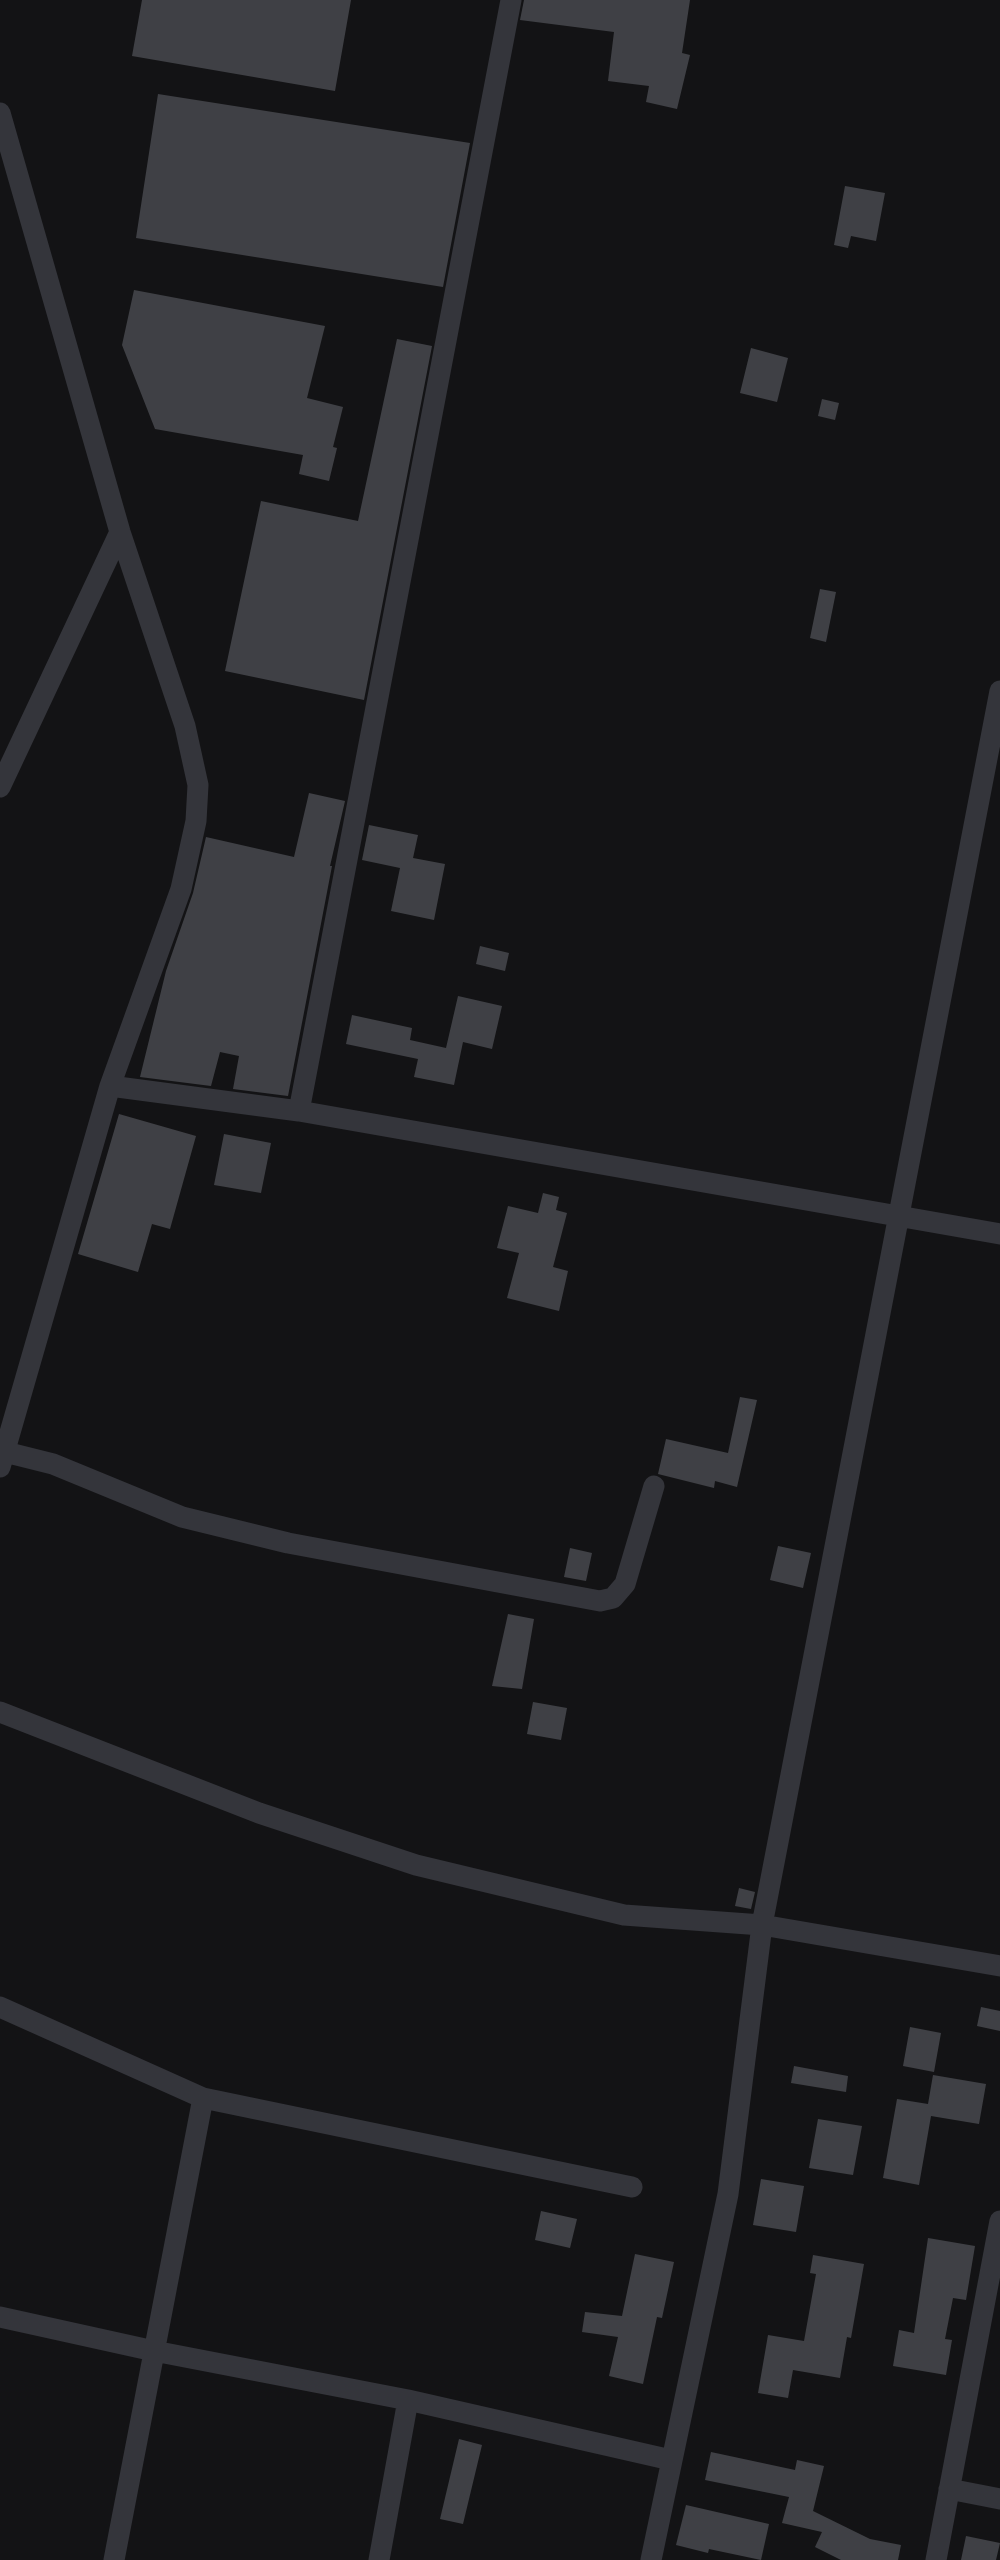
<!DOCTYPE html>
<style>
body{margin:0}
canvas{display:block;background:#131315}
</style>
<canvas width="1000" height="2560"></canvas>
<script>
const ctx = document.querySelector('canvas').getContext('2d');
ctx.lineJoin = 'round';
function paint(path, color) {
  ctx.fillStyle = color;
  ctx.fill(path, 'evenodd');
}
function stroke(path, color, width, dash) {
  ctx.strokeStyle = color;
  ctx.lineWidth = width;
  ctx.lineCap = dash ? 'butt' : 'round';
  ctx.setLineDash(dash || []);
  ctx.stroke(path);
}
paint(new Path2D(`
 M142 0H351L335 91 132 56Z
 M524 0H690L682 53 690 55 677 109 646 102 649 86 608 81 614 32 520 20Z
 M158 94 470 143 443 287 136 238Z
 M845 186 885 193 876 241 851 236 848 248 834 245Z
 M134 290 325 326 307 398 343 407 333 447 337 448 329 481 299 474 303 455 155 429 122 345Z
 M397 339 432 346 364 700 225 671 261 501 358 521Z
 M751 348 788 358 777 402 740 393Z
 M822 399 839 403 835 420 818 416Z
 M820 589 836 592 826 642 810 638Z
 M309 793 345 801 330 866H332L288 1096 233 1089 239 1056 220 1052 211 1086 140 1077 166 971 193 893 206 837 294 857Z
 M369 825 418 835 413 858 445 864 434 920 391 911 400 868 362 860Z
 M480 946 509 953 505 971 476 964Z
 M458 996 502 1006 492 1049 463 1042 454 1085 414 1077 418 1059 346 1044 352 1015 412 1028 410 1040 446 1048Z
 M119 1114 196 1136 170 1229 152 1224 138 1272 78 1254Z
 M224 1134 271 1143 261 1193 214 1185Z
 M543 1193 559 1197 556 1210 567 1213 553 1267 568 1271 559 1311 507 1298 519 1253 497 1248 508 1206 538 1213Z
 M740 1397 757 1400 737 1487 715 1481 714 1488 658 1474 666 1439 728 1453Z
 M778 1546 811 1553 803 1588 770 1580Z
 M570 1548 592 1553 586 1581 564 1577Z
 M508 1614 534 1619 522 1689 492 1686Z
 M533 1702 567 1708 561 1740 527 1734Z
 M739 1888 755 1892 751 1909 735 1906Z
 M981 2007 1000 2011V2031L977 2026Z
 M910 2027 941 2033 934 2072 903 2066Z
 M794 2066 848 2076 846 2092 791 2083Z
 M933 2075 986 2084 979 2124 931 2116 919 2185 883 2178 897 2099 928 2104Z
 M818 2119 862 2126 853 2175 809 2168Z
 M761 2179 804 2186 796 2232 753 2225Z
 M541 2211 577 2219 570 2248 535 2240Z
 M928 2238 975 2246 966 2300 953 2298 945 2339 952 2340 946 2375 893 2366 899 2330 914 2333Z
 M635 2254 674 2262 662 2318 657 2317 643 2384 609 2376 618 2337 582 2332 585 2312 622 2316Z
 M813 2255 864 2264 851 2338 847 2337 840 2378 793 2370 788 2398 758 2393 768 2335 804 2341 816 2274 810 2273Z
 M459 2439 482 2445 463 2524 440 2519Z
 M711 2452 795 2470 797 2460 824 2466 813 2511 870 2539 901 2545 898 2560H841L815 2547 822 2532 782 2523 789 2497 705 2480Z
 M686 2505 769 2524 761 2560 709 2549 708 2553 676 2545Z
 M966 2536 1000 2543 996 2560H961Z`), '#3f4045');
stroke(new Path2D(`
 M0 113 120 532 185 726 198 785 196 821 181 889 110 1086 0 1467
 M0 787 120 532
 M110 1086 299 1111 1000 1234
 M299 1111 511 0
 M5 1452 53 1464 182 1517 288 1543 600 1601 613 1598 625 1584 654 1486
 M0 1712 259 1813 416 1865 624 1915 762 1925 1000 1966
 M0 2007 203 2098 632 2187
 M0 2317 154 2351 408 2400 671 2460
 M949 2489 1000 2499
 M114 2560 203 2098
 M379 2560 408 2400
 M651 2560 728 2194 762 1925 1000 691
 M936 2560 1000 2221`), '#34353b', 21);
</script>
